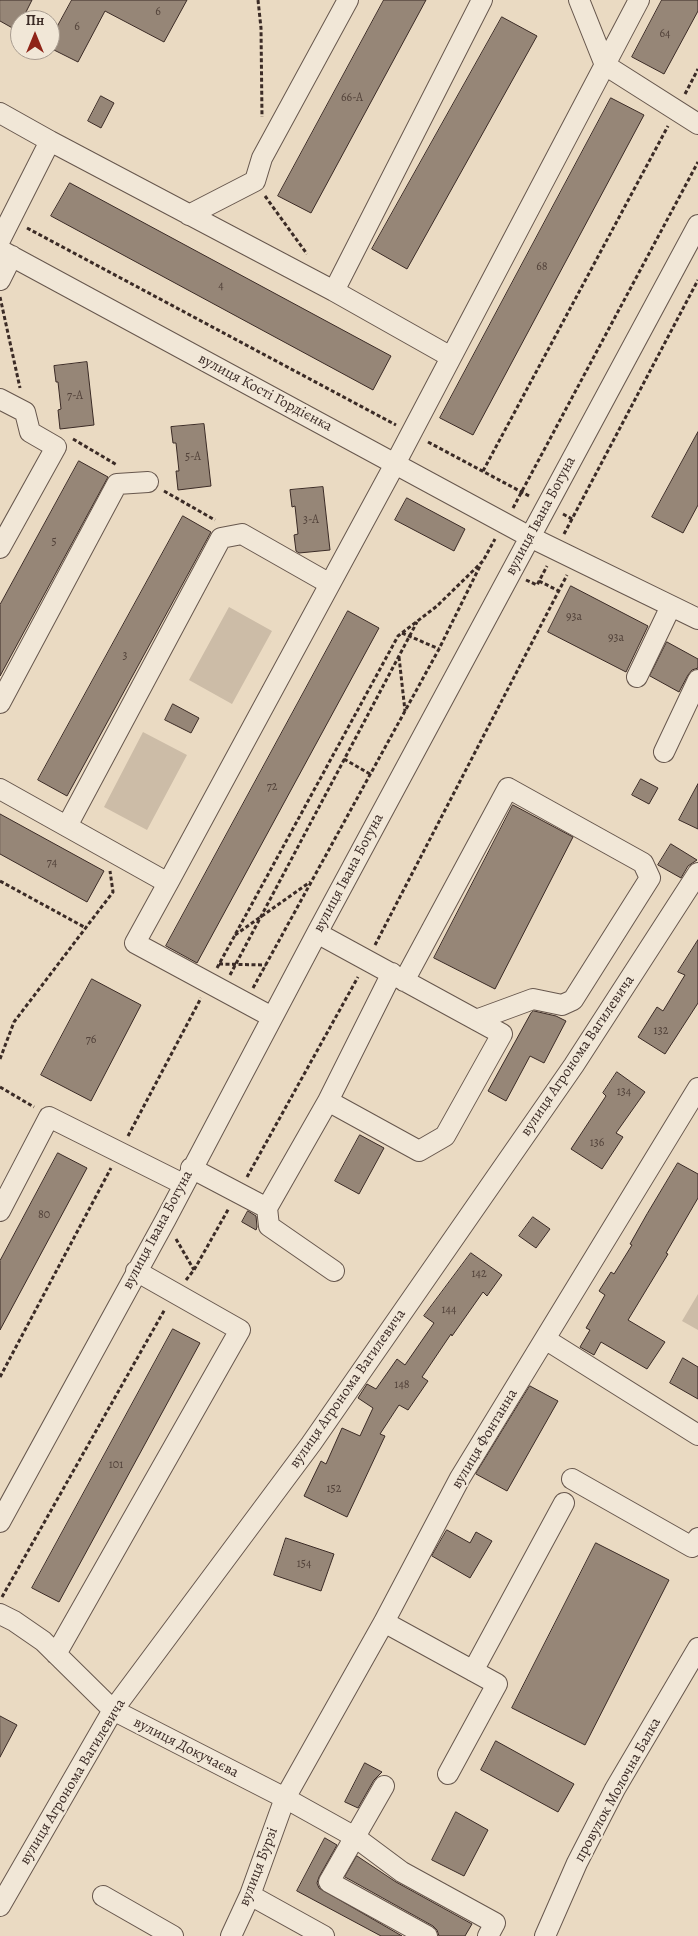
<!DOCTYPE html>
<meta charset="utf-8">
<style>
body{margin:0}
#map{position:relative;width:698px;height:1936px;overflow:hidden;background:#eadac2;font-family:Alegreya,serif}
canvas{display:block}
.north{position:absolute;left:10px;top:10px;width:50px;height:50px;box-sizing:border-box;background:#f1e7d7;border:1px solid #a89c90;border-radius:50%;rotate:0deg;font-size:14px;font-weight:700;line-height:20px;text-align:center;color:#3b2b26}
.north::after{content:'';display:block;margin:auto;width:18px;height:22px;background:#8f2418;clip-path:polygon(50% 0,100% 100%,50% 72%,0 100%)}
</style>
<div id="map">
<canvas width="698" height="1936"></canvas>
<div class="north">Пн</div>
</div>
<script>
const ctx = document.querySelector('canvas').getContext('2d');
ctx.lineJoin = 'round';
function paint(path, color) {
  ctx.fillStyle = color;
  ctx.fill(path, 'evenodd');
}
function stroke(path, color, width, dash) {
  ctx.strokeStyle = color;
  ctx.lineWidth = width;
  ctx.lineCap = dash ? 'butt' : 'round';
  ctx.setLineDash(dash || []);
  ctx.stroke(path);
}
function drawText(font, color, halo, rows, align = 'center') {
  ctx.font = font + ' Alegreya,serif';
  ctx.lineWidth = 4.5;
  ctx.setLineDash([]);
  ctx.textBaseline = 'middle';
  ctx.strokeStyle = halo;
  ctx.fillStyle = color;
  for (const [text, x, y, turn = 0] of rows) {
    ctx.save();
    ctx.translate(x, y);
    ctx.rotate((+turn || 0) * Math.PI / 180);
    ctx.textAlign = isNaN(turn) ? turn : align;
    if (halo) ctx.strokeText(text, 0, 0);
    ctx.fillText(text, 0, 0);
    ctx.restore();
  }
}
paint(new Path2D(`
 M229 607 272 631 232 704 189 680Z
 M143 732 187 755 147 830 104 807Z
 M698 1294V1330L682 1321Z`), '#ccbca7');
const building = new Path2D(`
 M0 0H32L22 20H20L16 30 0 21Z
 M72 0H187L164 42 105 11 78 62 50 48V40Z
 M384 0H426L311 213 278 196Z
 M662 0H698V11L664 74 632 57Z
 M502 17 537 36 407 269 372 249Z
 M101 96 114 103 101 128 88 121Z
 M611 98 644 115 473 435 440 418Z
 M70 183 391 356 373 390 51 216Z
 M87 362 94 425 60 429 58 410 61 409 58 382H56L54 366Z
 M204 424 211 486 178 490 176 471H179L176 443H173L171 427Z
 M698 432V505L683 533 652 517Z
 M79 461 108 477 0 676V605Z
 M323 487 330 550 299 553 296 551 294 535 298 534 295 506 292 507 290 490Z
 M407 498 465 529 454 551 395 520Z
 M183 516 211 532 67 796 38 780Z
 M571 586 648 626 626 672 548 632Z
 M348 611 379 628 197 963 166 946Z
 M667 642 698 659V668L692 670 688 675 679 692 650 676Z
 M173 704 199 718 191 733 165 720Z
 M641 779 658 788 649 804 632 795Z
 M698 784V829L679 820Z
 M513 805 573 837 495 989 434 958Z
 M0 814 104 871 87 902 0 854Z
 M671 844 697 860 688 866 681 878 658 865Z
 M698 940V1003L665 1054 638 1037 657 1007 663 1011 685 975 678 972Z
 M92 979 141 1005 91 1101 41 1075Z
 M534 1011 556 1016 566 1021 544 1063 530 1056 506 1101 488 1091 531 1013Z
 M617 1072 645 1092 616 1133 623 1137 602 1169 571 1149 606 1096 603 1093Z
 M360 1135 384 1148 359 1194 335 1181Z
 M58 1153 87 1168 0 1330V1261Z
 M678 1163 698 1174V1198L666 1253 668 1254 628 1320 665 1342 647 1369 601 1342 594 1355 580 1347 590 1330 586 1328 605 1295 599 1291 611 1272 614 1274 632 1245 630 1244 647 1214Z
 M248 1211 256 1216 257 1227 256 1230 242 1222Z
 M533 1217 550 1229 536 1248 519 1236Z
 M471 1253 502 1275 487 1296 483 1292 452 1336 451 1334 422 1377 428 1381 408 1410 399 1405 380 1434 385 1436 347 1517 304 1496 321 1461 326 1464 342 1428 360 1436 373 1408 358 1398 367 1384 376 1389 397 1359 405 1365 434 1323 424 1316Z
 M173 1329 200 1343 59 1602 32 1588Z
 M683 1358 698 1367V1399L670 1383Z
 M530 1386 558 1401 507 1491 476 1474Z
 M447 1530 470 1543 476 1532 492 1541 470 1578 432 1556Z
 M286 1538 334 1554 321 1591 274 1575Z
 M596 1543 669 1580 585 1745 512 1708Z
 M0 1716 17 1725 0 1757Z
 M496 1741 574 1784 558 1812 481 1770Z
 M365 1763 382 1772 374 1780 358 1808 345 1802Z
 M456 1812 488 1830 464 1876 432 1860Z
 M325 1838 337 1845 319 1877 317 1883 319 1888 402 1936H381L297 1891Z
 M357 1856 396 1882 472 1924 465 1936H439L437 1930 433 1926 345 1877Z`);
paint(building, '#968677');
stroke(building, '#3b2b26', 1);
const minor = new Path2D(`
 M579 0 605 65 698 124
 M0 113 50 141 0 240
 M50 141 334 291 451 357
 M189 215 255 181 262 158 348 0
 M0 250 530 537 698 619
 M0 280 12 256
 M334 291 482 0
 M0 399 25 412 30 432 56 447 0 548
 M637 677 671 606
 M0 703 117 484 148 482
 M664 752 698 680
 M0 789 168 883 135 943 272 1017
 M67 826 221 538 242 534 330 584
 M168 883 395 464 639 0
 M317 933 502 1034 445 1136 419 1151 328 1101
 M404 981 508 788 643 863 650 878 573 1000 562 1005 533 999 476 1020
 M191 1168 267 1208
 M0 1211 49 1117 183 1184
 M334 1271 269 1226 267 1208 328 1101 392 973
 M545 1339 698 1435
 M572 1479 692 1547 698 1538
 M0 1522 166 1219 317 933 698 225
 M0 1614 14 1621 43 1641 113 1710 285 1798 355 1837 402 1872 495 1923 488 1936
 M384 1622 497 1684 448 1774
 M56 1654 240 1330 136 1271
 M473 1671 564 1503
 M384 1786 329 1882 427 1936
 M250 1895 324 1936
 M103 1896 173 1936
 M0 1906 113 1710 311 1444 574 1065 698 873
 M231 1936 250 1895 285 1798 384 1622 460 1478 698 1088
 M545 1936 577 1863 615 1789 698 1648`);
stroke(minor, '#67574d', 22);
stroke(new Path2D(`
 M258 0 261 28 262 117
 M685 94 698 69
 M265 196 307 254
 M27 228 396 425
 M0 297 20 388
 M73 439 117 465
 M428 442 531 497
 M483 471 668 126
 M164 491 215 520
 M513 508 698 162
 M563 514 572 519 698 280
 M564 534 572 519
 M526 580 537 585 547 566
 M539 581 559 591
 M402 633 439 649
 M399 657 405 711
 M344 759 370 774
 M0 881 86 928
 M235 935 310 882
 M375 945 567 575
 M219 964 266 965
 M217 968 398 636 437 606 483 561 495 539
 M230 975 417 622
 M253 988 439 649 481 564
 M0 1059 14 1022 113 892 110 871
 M0 1087 34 1107
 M128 1136 201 998
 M247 1177 358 977
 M176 1239 194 1270
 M186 1280 194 1270 229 1208
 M0 1377 111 1168
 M2 1597 165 1309`), '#3b2b26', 3, [4, 2.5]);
stroke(minor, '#f1e7d7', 20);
drawText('12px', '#52423a', null, [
 ["6",158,12],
 ["6",77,27],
 ["64",665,34],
 ["66-А",352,98],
 ["68",542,267],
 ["4",221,286],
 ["7-А",75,396],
 ["5-А",193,457],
 ["3-А",311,520],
 ["5",54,542],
 ["93а",574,617],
 ["93а",616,638],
 ["3",125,656],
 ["72",272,787],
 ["74",52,863],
 ["132",661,1031],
 ["76",91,1040],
 ["134",624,1092],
 ["136",597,1143],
 ["80",44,1215],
 ["142",479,1274],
 ["144",449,1310],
 ["148",402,1385],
 ["101",116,1465],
 ["152",334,1489],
 ["154",304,1564]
]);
drawText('15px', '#3b2b26', '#f1e7d7', [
 ["вулиця Кості Гордієнка",265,393,28],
 ["вулиця Івана Богуна",541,516,-62],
 ["вулиця Івана Богуна",349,873,-62],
 ["вулиця Агронома Вагилевича",578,1056,-56],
 ["вулиця Івана Богуна",158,1230,-62],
 ["вулиця Агронома Вагилевича",348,1389,-55],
 ["вулиця Фонтанна",485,1439,-59],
 ["вулиця Докучаєва",186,1748,27],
 ["вулиця Агронома Вагилевича",73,1782,-59],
 ["провулок Молочна Балка",618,1790,-61],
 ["вулиця Бурзі",259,1867,-69]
]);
</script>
